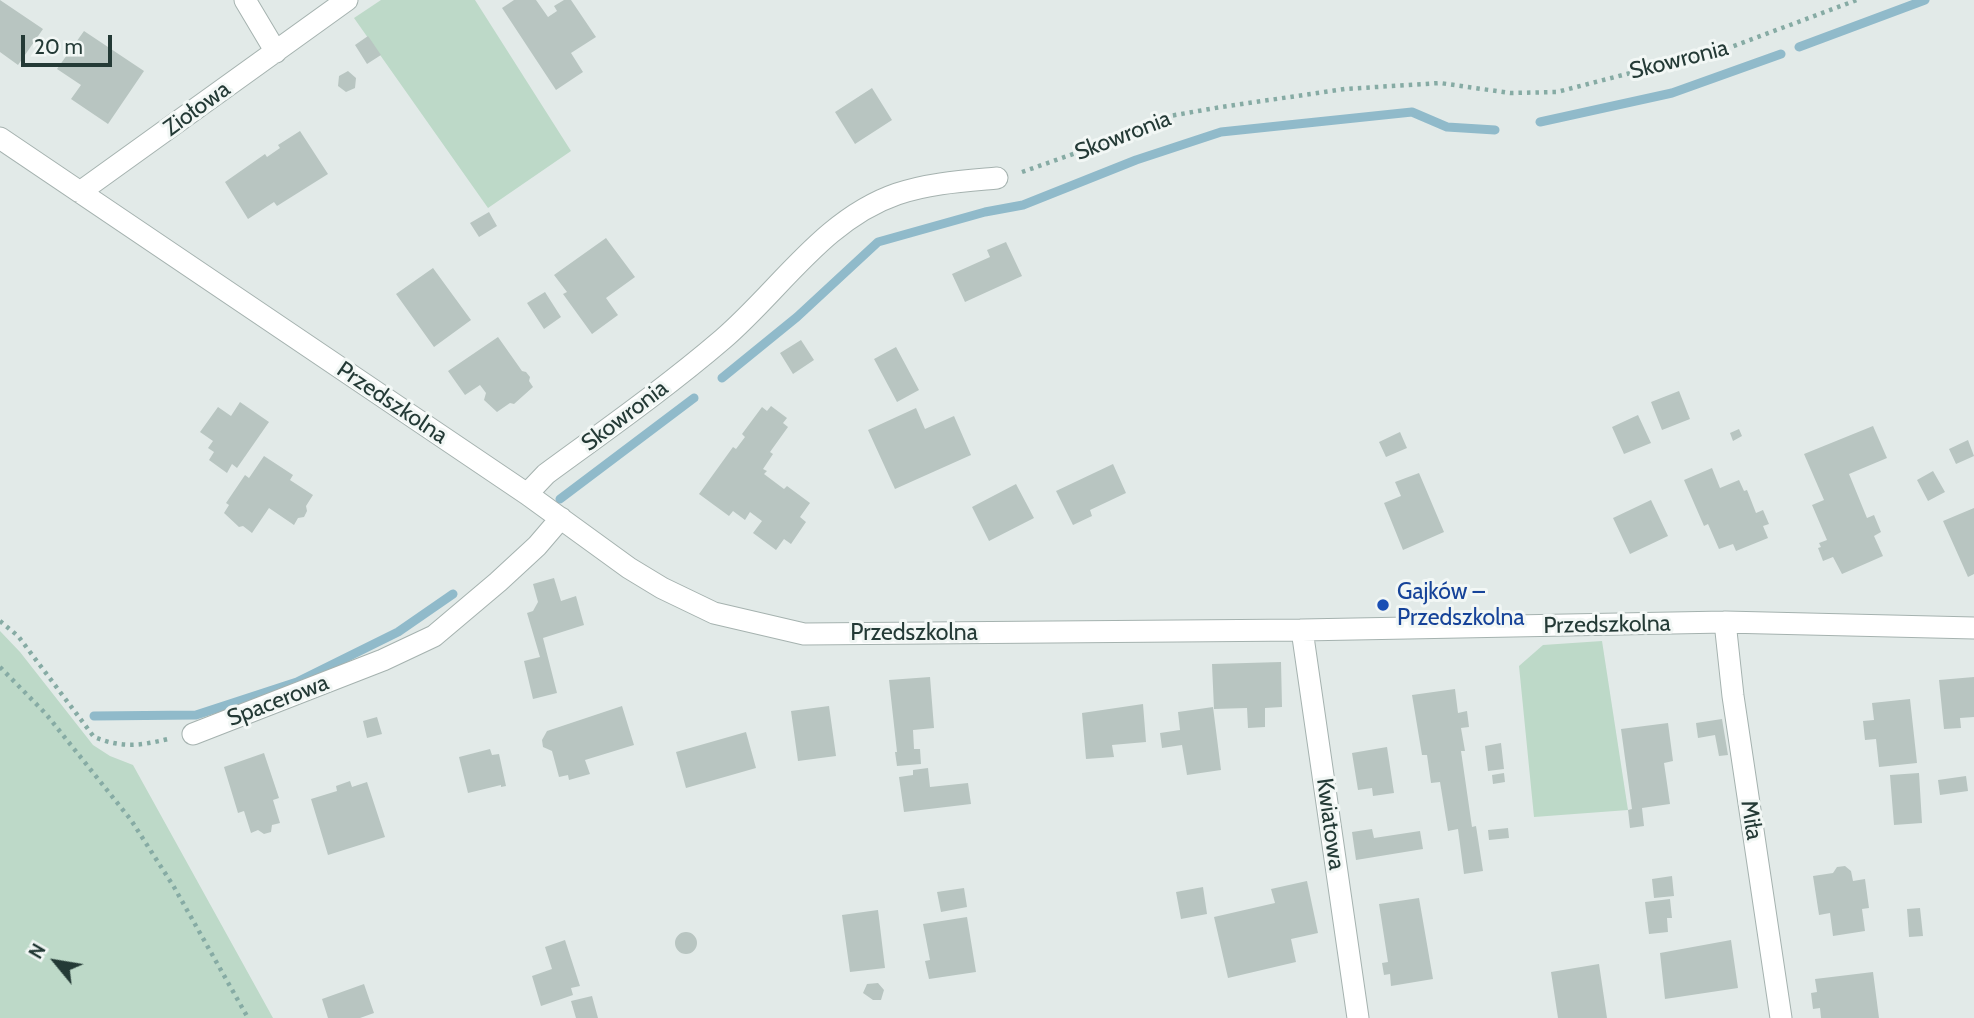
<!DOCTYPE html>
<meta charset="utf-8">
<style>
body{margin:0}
#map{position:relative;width:1974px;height:1018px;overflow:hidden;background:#e2eae8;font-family:Cabin,sans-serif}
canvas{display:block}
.north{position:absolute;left:21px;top:927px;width:70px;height:70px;-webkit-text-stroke:5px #f2f7f5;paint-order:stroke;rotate:300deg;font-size:19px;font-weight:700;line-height:28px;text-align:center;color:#243a36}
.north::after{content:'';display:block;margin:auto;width:24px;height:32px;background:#243a36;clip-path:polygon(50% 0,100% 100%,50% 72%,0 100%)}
.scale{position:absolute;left:21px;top:35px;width:91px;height:32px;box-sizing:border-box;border:4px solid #243a36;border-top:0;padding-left:9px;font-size:21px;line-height:24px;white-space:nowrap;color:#243a36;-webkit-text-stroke:5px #f2f7f5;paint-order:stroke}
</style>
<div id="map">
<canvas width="1974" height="1018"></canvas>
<div class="north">N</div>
<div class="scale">20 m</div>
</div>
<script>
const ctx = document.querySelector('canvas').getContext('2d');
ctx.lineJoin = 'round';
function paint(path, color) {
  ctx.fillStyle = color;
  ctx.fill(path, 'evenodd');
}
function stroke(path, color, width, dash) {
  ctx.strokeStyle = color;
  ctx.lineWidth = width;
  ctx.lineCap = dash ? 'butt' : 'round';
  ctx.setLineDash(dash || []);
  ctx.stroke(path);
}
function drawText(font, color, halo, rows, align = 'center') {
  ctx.font = font + ' Cabin,sans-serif';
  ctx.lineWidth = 6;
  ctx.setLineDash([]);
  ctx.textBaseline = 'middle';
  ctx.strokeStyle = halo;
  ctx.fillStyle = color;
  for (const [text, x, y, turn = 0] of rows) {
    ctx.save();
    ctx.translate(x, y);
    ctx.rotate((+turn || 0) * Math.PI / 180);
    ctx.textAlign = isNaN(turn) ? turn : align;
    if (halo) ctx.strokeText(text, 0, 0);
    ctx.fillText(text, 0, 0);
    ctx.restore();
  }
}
paint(new Path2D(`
 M381 0H475L571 151 488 208 354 18Z
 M0 631 20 652 93 745 110 756 133 765 273 1018H0Z
 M1602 641 1628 810 1534 817 1519 666 1543 645Z`), '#bdd9c8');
stroke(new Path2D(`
 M1799 47 1925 0
 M1540 122 1672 93 1781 54
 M722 378 797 317 878 242 985 212 1023 205 1136 160 1221 132 1412 112 1447 127 1495 130
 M560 499 694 398
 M94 716 196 715 297 682 398 632 453 594`), '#90baca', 9);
paint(new Path2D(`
 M0 0 43 29 18 65 0 52Z
 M514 0H536L548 17 557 11 554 6 564 0H571L596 37 571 53 583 72 556 90 502 8Z
 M84 31 144 71 108 124 71 99 81 85 57 69Z
 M368 36 381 55 367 64 355 45Z
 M348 71 356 78 355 88 346 92 338 86 339 76Z
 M872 88 892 120 855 144 835 112Z
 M300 131 328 174 277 206 274 202 248 219 225 182 265 154 267 157 280 148 278 145Z
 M489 212 497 226 479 237 470 223Z
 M606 238 635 277 606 298 618 315 592 334 563 294 567 292 554 275Z
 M1006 242 1022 276 965 302 952 274 990 257 987 250Z
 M433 268 471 320 434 347 396 294Z
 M545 292 561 317 544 329 527 303Z
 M498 337 522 371 526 372 530 377 529 381 533 387 514 404 510 403 497 412 484 400 486 393 480 385 465 395 448 371Z
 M801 340 814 360 793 374 780 353Z
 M896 347 919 390 897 402 874 359Z
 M1679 391 1690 419 1662 430 1651 402Z
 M240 402 269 422 237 468 232 464 227 473 209 460 214 452 208 448 213 441 200 432 218 407 231 416Z
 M771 406 787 418 783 423 788 427 770 452 773 454 763 469 767 471 764 474 784 489 787 486 810 503 800 517 806 522 791 544 784 539 776 550 753 533 762 521 750 512 745 520 733 511 729 516 699 494 733 447 736 449 745 437 742 434 762 407 767 411Z
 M916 408 925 429 954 416 971 455 895 489 868 430Z
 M1638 415 1651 443 1624 454 1612 427Z
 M1873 426 1887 458 1849 474 1867 518 1874 515 1881 532 1874 536 1883 556 1842 574 1833 557 1823 561 1818 548 1821 547 1819 543 1827 540 1812 505 1824 500 1804 454Z
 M1739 429 1742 436 1733 441 1730 433Z
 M1400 432 1407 448 1386 457 1379 442Z
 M1968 440 1974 456 1956 464 1949 449Z
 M264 456 293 475 290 480 313 495 306 506 307 511 304 517 298 518 294 525 269 508 252 533 243 526 239 527 224 513 229 505 226 503 245 475 249 478Z
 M1113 464 1126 493 1090 510 1092 516 1073 525 1056 491Z
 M1712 468 1720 488 1739 480 1744 491 1747 490 1756 513 1763 510 1769 524 1763 526 1768 538 1736 551 1733 544 1719 549 1708 524 1704 526 1684 480Z
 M1933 471 1945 492 1928 501 1917 480Z
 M1419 473 1444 532 1403 550 1384 503 1401 496 1395 482Z
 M1016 484 1034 518 989 541 972 507Z
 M1651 500 1668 536 1630 554 1613 518Z
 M1974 508V574L1968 577 1943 521Z
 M554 578 561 601 576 596 584 625 543 638 557 693 533 699 524 661 540 657 527 613 533 611 538 602 533 584Z
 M1281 662 1282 707 1265 708V727L1248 728 1247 708 1214 709 1212 664Z
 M930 677 934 728 913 730 914 749H920L921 764 897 766 895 752H897L889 680Z
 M1974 677V717L1960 718 1961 728 1944 729 1939 680Z
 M1455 689 1458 713 1467 711 1469 727 1461 728 1465 751H1461L1472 827 1476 826 1483 871 1464 874 1458 829 1448 831 1440 782 1431 783 1427 755H1422L1412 695Z
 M1910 699 1917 763 1879 767 1876 739 1865 740 1863 721 1874 720 1872 703Z
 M1143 704 1146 742 1112 745 1114 757 1086 759 1082 713Z
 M622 706 634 745 585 760 590 774 569 780 568 775 559 777 552 751 543 747 542 740 547 731Z
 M829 706 836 756 798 761 791 711Z
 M1213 707 1221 770 1187 775 1182 745 1162 748 1160 733 1180 730 1178 712Z
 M377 717 382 734 367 738 363 721Z
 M1722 719 1728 755 1719 756 1715 735 1698 738 1696 723Z
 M1668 723 1673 761 1664 763 1670 804 1642 808 1644 826 1630 828 1628 810 1632 809 1621 729Z
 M746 732 756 768 686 788 676 752Z
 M1501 743 1504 769 1488 771 1485 746Z
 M1387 747 1394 793 1373 796 1372 788 1358 790 1352 753Z
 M490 749 492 755 499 754 506 786 501 787V785L468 793 459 757Z
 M264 753 279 798 273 800 280 823 272 825 271 832 264 834 258 830 251 833 244 811 238 813 224 767Z
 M928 768 930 787 968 783 971 804 904 812 899 777 913 775V770Z
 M1504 773 1505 782 1493 784 1492 775Z
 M1919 773 1922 823 1894 825 1890 775Z
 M1966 776 1968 791 1940 795 1938 780Z
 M350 781 352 787 367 782 385 837 328 855 311 799 337 791 336 786Z
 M1508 828 1509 838 1489 840 1488 830Z
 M1372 829 1374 838 1420 831 1423 849 1356 860 1352 832Z
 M1845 866 1851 871 1853 881 1865 879 1869 908 1862 909 1865 931 1833 936 1830 913 1819 915 1813 876 1833 873 1837 867Z
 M1672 876 1674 896 1654 898 1652 879Z
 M1307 881 1318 933 1291 939 1296 962 1228 978 1214 917 1275 903 1271 889Z
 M1203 887 1207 914 1181 919 1176 892Z
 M964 888 967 907 941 912 937 892Z
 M1419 898 1433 979 1391 986 1390 974 1384 975 1382 963 1388 962 1379 904Z
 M1670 899 1672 918H1667L1668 932 1649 934 1645 902Z
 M1920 908 1923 936 1909 937 1907 909Z
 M878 910 885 968 850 972 842 915Z
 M967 917 976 972 929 979 925 961 930 960 923 924Z
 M675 943a11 11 0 1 1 22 0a11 11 0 1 1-22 0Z
 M565 940 580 986 571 988 573 995 541 1006 532 976 552 969 545 947Z
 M1731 940 1738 988 1665 999 1660 953Z
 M1599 964 1607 1018H1558L1551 972Z
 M1873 972 1879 1018H1821L1820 1008 1813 1009 1811 993 1817 992 1815 979Z
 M878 983 884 990 881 1000H873L863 993 867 984Z
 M364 984 374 1013 360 1018H328L322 999Z
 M592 996 598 1018H576L571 1001Z`), '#b8c5c1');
const minor = new Path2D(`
 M245 0 276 52
 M0 138 527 494 629 568 662 588 714 613 804 634 1302 630 1725 622 1974 628
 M80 192 347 0
 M527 494 546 474C606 430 667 387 723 339 780 290 824 219 897 194 929 183 964 181 997 178
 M1725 622 1733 696 1781 1018
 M1302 630 1358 1018
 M193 734 383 660 434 636 498 582 537 546 561 518`);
stroke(minor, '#a5b2af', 23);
stroke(new Path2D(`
 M1022 172 1127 135 1164 117 1221 107 1345 89 1440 83 1510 93 1557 92 1731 47 1857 0
 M0 621 18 636 94 737C122 748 139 746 168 739
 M0 667 46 714 131 820 174 887 248 1018`), '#86aba4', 4.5, [3.5, 5]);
stroke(minor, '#fff', 21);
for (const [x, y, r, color] of [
 [1383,605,7,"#1a4fb4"]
]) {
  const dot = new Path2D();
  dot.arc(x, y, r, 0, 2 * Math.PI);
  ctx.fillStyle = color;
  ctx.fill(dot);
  stroke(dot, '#f2f7f5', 2.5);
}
drawText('23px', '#243a36', '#f2f7f5', [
 ["Skowronia",1679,60,-14],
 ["Ziołowa",197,109,-36],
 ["Skowronia",1123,136,-21],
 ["Przedszkolna",392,403,34],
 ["Skowronia",625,416,-37],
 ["Przedszkolna",1607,625,-1],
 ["Przedszkolna",914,633],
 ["Spacerowa",278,701,-21],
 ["Miła",1751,820,81],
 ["Kwiatowa",1330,824,82]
]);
drawText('23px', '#164399', '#f2f7f5', [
 ["Gajków –",1397,592],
 ["Przedszkolna",1397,618]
], 'left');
</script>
